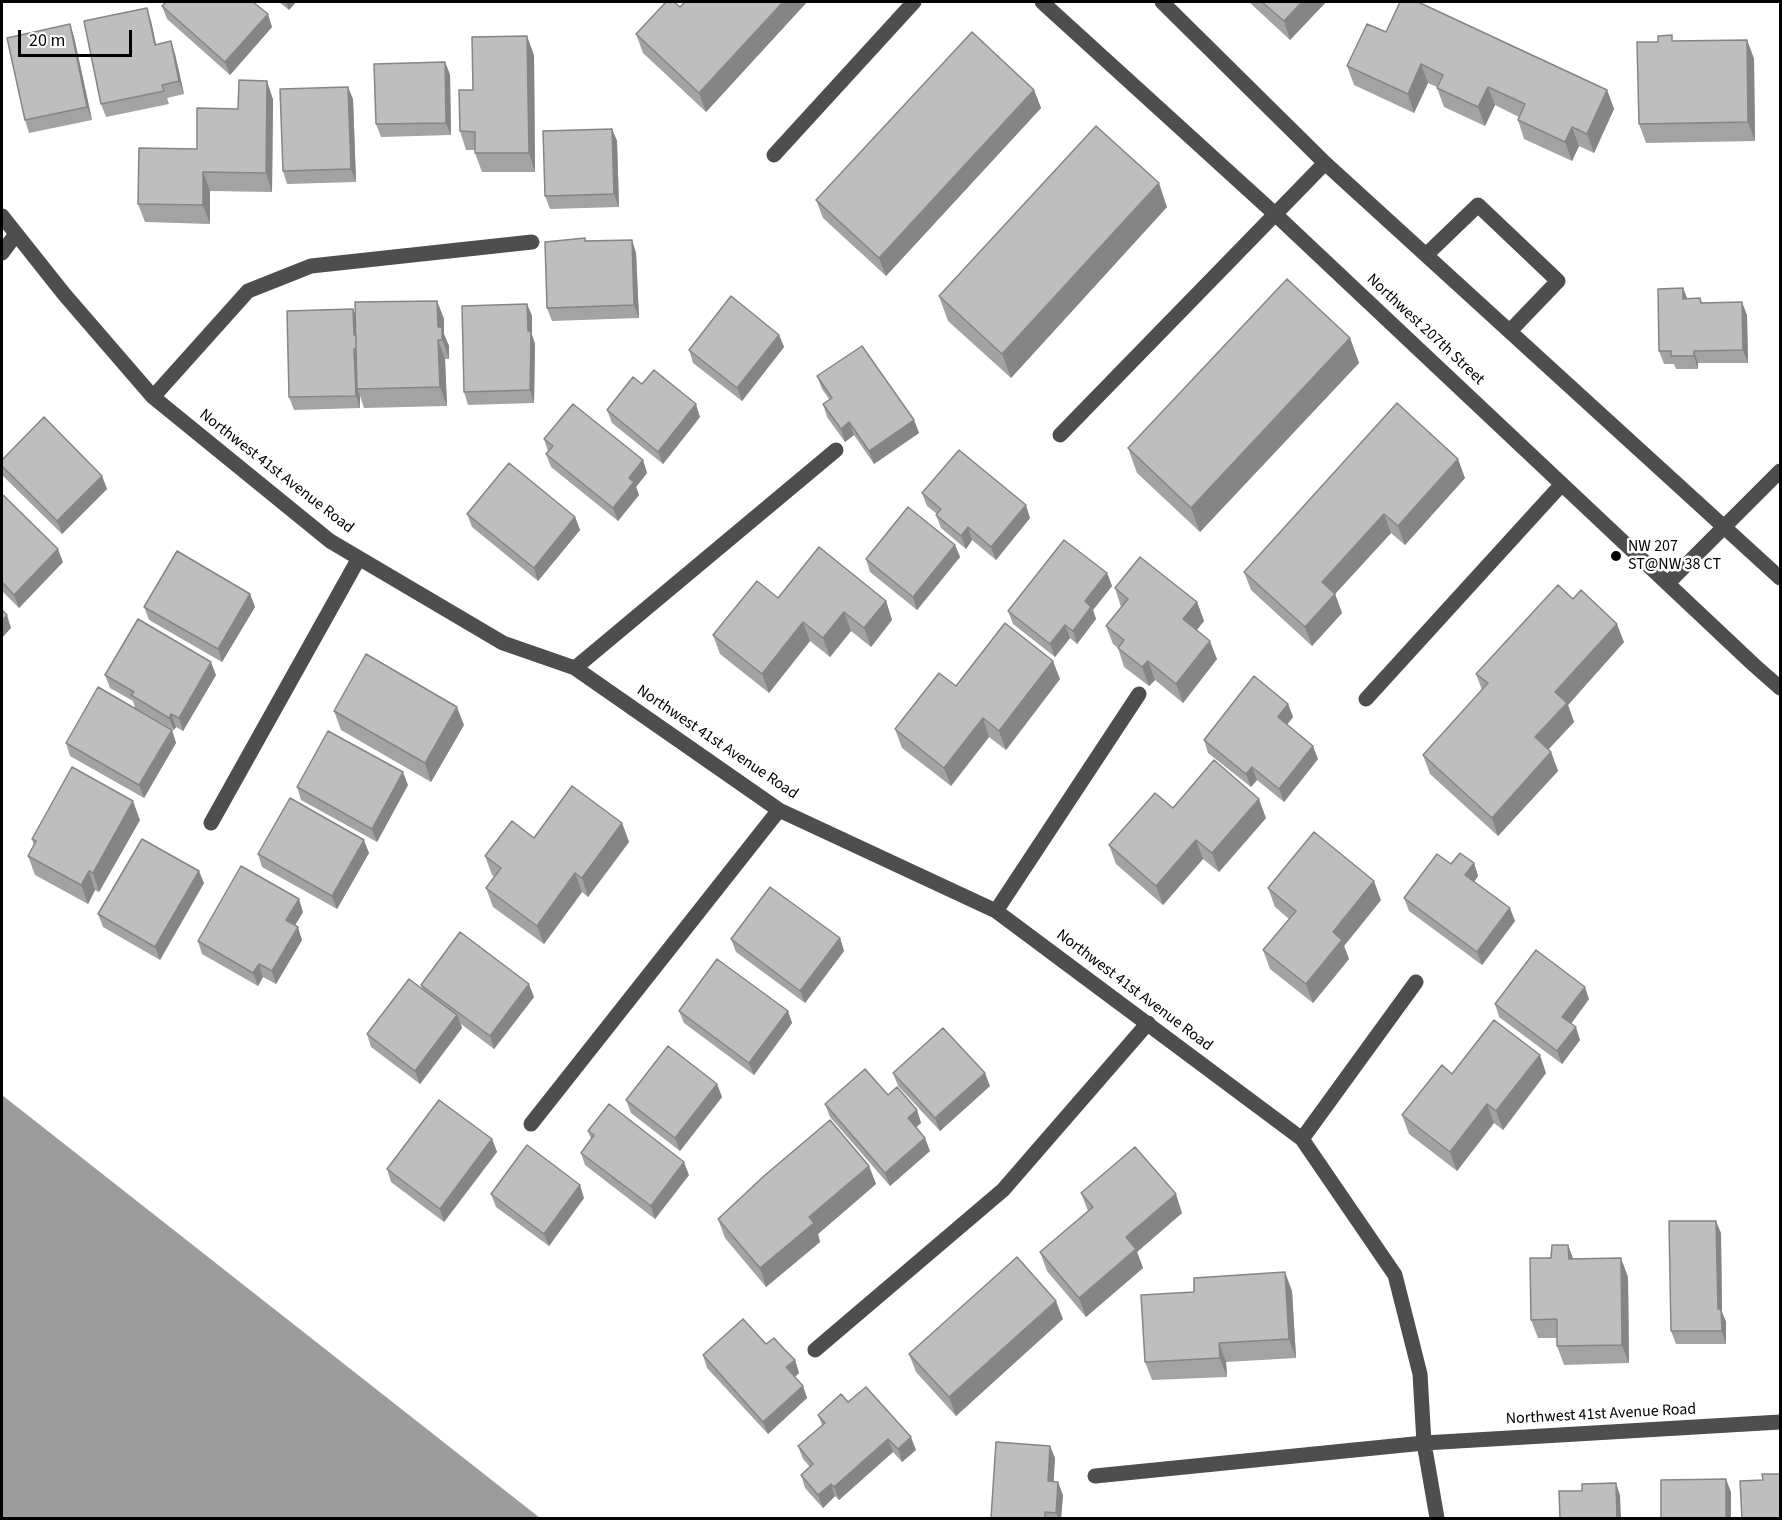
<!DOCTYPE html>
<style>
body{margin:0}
#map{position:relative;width:1782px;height:1520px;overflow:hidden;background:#fff;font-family:"Source Sans 3",sans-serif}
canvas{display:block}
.frame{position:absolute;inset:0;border:3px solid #000;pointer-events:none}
.scale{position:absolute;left:18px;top:30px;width:114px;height:27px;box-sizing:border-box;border:3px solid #000;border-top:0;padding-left:8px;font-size:18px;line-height:21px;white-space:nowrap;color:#000;-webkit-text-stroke:4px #fff;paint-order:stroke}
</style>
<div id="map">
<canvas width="1782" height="1520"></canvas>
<div class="frame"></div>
<div class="scale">20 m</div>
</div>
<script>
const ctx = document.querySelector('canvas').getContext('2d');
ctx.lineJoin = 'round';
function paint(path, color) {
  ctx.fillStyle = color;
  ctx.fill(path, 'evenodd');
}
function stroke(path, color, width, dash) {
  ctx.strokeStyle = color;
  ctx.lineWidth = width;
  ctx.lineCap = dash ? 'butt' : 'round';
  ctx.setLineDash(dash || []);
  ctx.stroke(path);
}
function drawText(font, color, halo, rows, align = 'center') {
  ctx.font = font + ' "Source Sans 3",sans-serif';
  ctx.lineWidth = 5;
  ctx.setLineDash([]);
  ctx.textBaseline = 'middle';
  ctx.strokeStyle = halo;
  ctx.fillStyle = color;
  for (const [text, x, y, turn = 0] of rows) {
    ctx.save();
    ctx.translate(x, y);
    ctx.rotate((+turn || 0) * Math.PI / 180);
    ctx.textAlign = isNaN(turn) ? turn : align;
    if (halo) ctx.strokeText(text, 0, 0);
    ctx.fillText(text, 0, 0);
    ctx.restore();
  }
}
paint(new Path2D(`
 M2 1095 540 1518H2Z`), '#9c9c9c');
stroke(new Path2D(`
 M1042 2 1275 214 1754 665 1780 688
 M1162 2 1325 163 1780 578
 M774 155 914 2
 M2 216 64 294 153 397 330 541 503 643 575 668 779 810 996 911 1302 1139 1395 1275 1420 1374 1424 1443 1437 1518
 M2 253 16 234
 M1426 255 1478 205 1558 281 1510 331
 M153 397 248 291 311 266 532 242
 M1060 435 1325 163
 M1668 583 1780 471
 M575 668 836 450
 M1366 699 1562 484
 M211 823 359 558
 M996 911 1139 694
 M531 1124 779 810
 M1302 1139 1416 982
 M815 1350 1003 1190 1148 1023
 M1095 1476 1424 1443 1780 1422`), '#4e4e4e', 15);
paint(new Path2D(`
 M279 2H296L289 10Z
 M685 2H807L706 112 643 53 636 34 680 7Z
 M1249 2H1326L1290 40Z
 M162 6 272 27 230 75 167 19Z
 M151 21 156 44 175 54 184 94 167 98 169 104 106 117 101 104Z
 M1386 32 1607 90 1614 109 1594 153 1579 146 1572 161 1524 139 1518 120 1519 117 1495 105 1485 126 1444 107 1437 88V87L1428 83 1414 113 1354 85 1347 66Z
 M74 37 92 120 29 133 25 120Z
 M1747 40 1754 59 1755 141 1646 143 1639 124 1674 41Z
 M534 55 535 172H482L475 153V150H466L460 131 473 90Z
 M445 62 450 75 451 135 381 137 376 124Z
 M1034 90 1041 108 886 276 823 218 816 200Z
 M273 99 272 192 210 191V224L145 222 138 204 238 109Z
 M353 99 356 182 287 184 283 171Z
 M612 129 617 141 619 207 550 209 545 196Z
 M1167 207 1011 378 948 321 939 296Z
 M585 238 586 241 632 240 636 253 639 318 552 321 547 308Z
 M1683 288 1687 298H1700L1702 303 1747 315 1748 363H1698V369H1676L1674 364H1664L1659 351Z
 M437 301 444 319V334L449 346V359H445L447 406 364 408 360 396V408L294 410 289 397 353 309 356 316Z
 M527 304 532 316V335L535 344 534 403 468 405 464 392Z
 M779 335 784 347 742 401 693 363 689 350Z
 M1350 338 1359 363 1200 532 1137 473 1128 448Z
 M817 376 914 420 919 433 874 464 854 435 845 442 827 417 823 404 829 399 822 389Z
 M642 384 700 417 663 464 612 423 607 410Z
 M544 439 643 460 647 473 636 487 639 495 618 521 551 467 546 454 548 451Z
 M2 460 102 476 107 489 62 534 3 476 2 471Z
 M1465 478 1405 545 1391 533 1335 594 1342 613 1312 646 1251 590 1244 572Z
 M922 493 1030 518 996 560 972 540 966 549 941 528 936 515 937 514 927 506Z
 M2 494 63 562 19 608 2 591Z
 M467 514 575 517 580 530 538 581 472 527Z
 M955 545 960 557 917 610 870 572 866 559Z
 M1107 573 1112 586 1093 610 1096 619 1077 644 1070 638 1055 657 1013 624 1008 611Z
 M1115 588 1197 602 1204 621 1197 630 1217 659 1183 703 1155 680 1149 686 1124 667 1118 648 1113 644 1106 626 1121 607Z
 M250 594 255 607 222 662 149 620 144 607Z
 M778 598 886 601 892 620 871 647 851 631 830 657 810 641 769 693 720 654 713 635Z
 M1624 642 1568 705 1574 722 1548 750 1551 752 1558 771 1498 836 1430 774 1423 755 1482 690 1476 674Z
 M105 675H216L183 731 176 727 174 730 135 708 133 701 110 688Z
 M1060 679 1006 750 989 737 951 786 902 748 895 729 956 686Z
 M1288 704 1293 717 1287 725 1318 759 1284 802 1257 780 1251 787 1208 753 1204 740Z
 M334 711 464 725 431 782 341 730Z
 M172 730 176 743 144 798 70 756 66 743Z
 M408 785 377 842 301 800 297 787Z
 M1173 808 1266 818 1219 872 1203 859 1163 905 1116 864 1109 845Z
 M140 820 99 892 95 890 88 904 35 875 28 856 34 845 32 839Z
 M622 823 629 842 588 897 582 892 544 944 493 907 486 888 495 877 492 875 485 856 534 838Z
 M369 853 337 909 262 867 258 854Z
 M1474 863 1478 876 1474 882 1515 921 1482 965 1409 911 1404 898 1451 864Z
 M204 883 160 960 103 927 98 914Z
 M1268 888 1381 900 1344 946 1349 959 1313 1003 1270 969 1263 950 1289 919 1275 907Z
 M303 912 295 925 302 940 276 984 263 977 258 986 202 954 198 941Z
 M840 938 844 951 805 1003 736 952 731 939Z
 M421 985 534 997 494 1049 461 1024 462 1028 420 1084 371 1047 367 1034 422 989Z
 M1589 999 1571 1024 1580 1040 1562 1064 1499 1017 1495 1004Z
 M679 1011H788L792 1023 754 1075 684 1023Z
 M893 1073 990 1086 940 1131 898 1086Z
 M1546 1073 1503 1130 1494 1123 1457 1171 1409 1134 1402 1115 1452 1074Z
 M717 1084 722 1097 680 1151 631 1113 626 1100Z
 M888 1095 917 1110 921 1123 916 1127 930 1151 890 1186 830 1117 825 1104Z
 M588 1131 689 1175 655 1219 585 1165 581 1153 591 1139Z
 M492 1139 497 1152 444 1222 391 1182 387 1169Z
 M869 1166 876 1184 818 1234 820 1242 766 1287 725 1238 718 1219Z
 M1081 1193 1182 1213 1137 1252 1143 1268 1086 1317 1047 1271 1040 1252 1088 1211Z
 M491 1194 584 1198 549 1246 496 1207Z
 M1721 1233 1722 1312 1726 1322V1344H1676L1671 1331Z
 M1568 1245 1573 1259 1628 1277 1629 1363 1564 1365 1557 1346V1338H1538L1531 1320 1551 1258Z
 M1292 1291 1296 1358 1226 1362 1227 1377 1152 1380 1145 1362Z
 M1063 1319 956 1416 916 1372 909 1354Z
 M766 1344 795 1360 799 1373 795 1377 803 1386 807 1398 768 1434 707 1368 703 1355Z
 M848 1402 916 1450 902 1462 893 1452 839 1500 835 1496 823 1508 805 1488 801 1475 810 1467 803 1459 798 1446 822 1425 818 1415Z
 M1050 1446 1055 1458 1053 1481 1063 1495 1061 1518H991Z`), '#a3a3a3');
paint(new Path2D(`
 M286 2H296L289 10Z
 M783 2H807L706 112 699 93Z
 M1302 2H1326L1290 40 1284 21Z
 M147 8 151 21 159 58 155 45Z
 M268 14 272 27 230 75 225 62Z
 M70 24 74 37 92 120 87 107Z
 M527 36 534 55 535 172 529 153Z
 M1747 40 1754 59 1755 141 1748 122Z
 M171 41 175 54 184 94 179 81Z
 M445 62 450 75 451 135 446 123Z
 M1421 64 1428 83 1414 113 1408 94Z
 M267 81 273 99 272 192 266 173Z
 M348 87 353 99 356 182 351 169Z
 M1488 87 1495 105 1485 126 1478 107Z
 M1034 90 1041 108 886 276 879 258Z
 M1607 90 1614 109 1594 153 1587 134Z
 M1572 127 1579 146 1572 161 1565 142Z
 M612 129 617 141 619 207 614 194Z
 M203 172 210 191V224L203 205Z
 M1159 183 1167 207 1011 378 1002 354Z
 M632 240 636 253 639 318 634 305Z
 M1683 288 1688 301 1683 299Z
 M437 301 444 319V334L449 346V359L438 327Z
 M1742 302 1747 315 1748 363 1743 350Z
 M527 304 532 316V335L535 344 534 403 530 390Z
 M353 309 358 322 362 362 354 335Z
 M779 335 784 347 742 401 737 388Z
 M1350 338 1359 363 1200 532 1191 508Z
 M438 340 445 359 447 406 440 387Z
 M354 349 359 362 357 389 360 396V408L356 396Z
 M1694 351 1698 363V369L1694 356Z
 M696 404 700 417 663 464 658 452Z
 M914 420 919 433 874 464 869 451Z
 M849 422 854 435 845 442 841 429Z
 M1458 459 1465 478 1405 545 1398 526Z
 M643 460 647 473 636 487 639 495 618 521 613 508 629 478Z
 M102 476 107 489 62 534 57 521Z
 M1026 505 1030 518 996 560 991 547Z
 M1384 514 1391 533 1335 594 1342 613 1312 646 1305 627 1322 582Z
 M575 517 580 530 538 581 534 568Z
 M968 527 972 540 966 549 961 536Z
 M955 545 960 557 917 610 913 597Z
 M58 549 63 562 19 608 14 595Z
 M1107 573 1112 586 1093 610 1096 619 1077 644 1073 631 1085 601Z
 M250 594 255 607 222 662 218 649Z
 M886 601 892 620 871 647 864 628Z
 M1197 602 1204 621 1190 638 1183 619Z
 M844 612 851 631 830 657 823 638Z
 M7 615 11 628 2 638V621Z
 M803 622 810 641 769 693 762 674Z
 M1617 624 1624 642 1568 705 1574 722 1542 756 1535 737 1555 692Z
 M1065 625 1070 638 1055 657 1050 644Z
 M1210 641 1217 659 1183 703 1176 684Z
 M1053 661 1060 679 1006 750 999 731Z
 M1148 661 1155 680 1149 686 1142 667Z
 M211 662 216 675 183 731 179 718Z
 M1288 704 1293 717 1282 730 1278 717Z
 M457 707 464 725 431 782 425 763Z
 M171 714 176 727 174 730 169 718Z
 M983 718 989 737 951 786 944 768Z
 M172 730 176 743 144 798 139 785Z
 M1313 746 1318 759 1284 802 1279 789Z
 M1551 752 1558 771 1498 836 1492 818Z
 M1252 767 1257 780 1251 787 1246 774Z
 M403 772 408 785 377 842 372 829Z
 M1259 799 1266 818 1219 872 1212 853Z
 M133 801 140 820 99 892 93 873Z
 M622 823 629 842 588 897 582 878Z
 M364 840 369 853 337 909 332 896Z
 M1196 840 1203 859 1163 905 1156 886Z
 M1474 863 1478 876 1470 888 1465 875Z
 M89 871 95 890 88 904 81 885Z
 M199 871 204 883 160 960 155 947Z
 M575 873 582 892 544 944 537 926Z
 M1374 881 1381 900 1344 946 1349 959 1313 1003 1306 984 1333 932Z
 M299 899 303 912 291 932 286 920Z
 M1510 908 1515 921 1482 965 1477 952Z
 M298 927 302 940 276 984 272 971Z
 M840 938 844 951 805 1003 800 991Z
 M259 964 263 977 258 986 253 973Z
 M529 984 534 997 494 1049 490 1036Z
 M1585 987 1589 999 1567 1029 1562 1017Z
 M788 1011 792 1023 754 1075 749 1063Z
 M457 1015 462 1028 420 1084 415 1071Z
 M1576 1027 1580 1040 1562 1064 1557 1051Z
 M1540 1055 1546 1073 1503 1130 1496 1111Z
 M985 1073 990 1086 940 1131 935 1118Z
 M717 1084 722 1097 680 1151 675 1138Z
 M1487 1104 1494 1123 1457 1171 1450 1152Z
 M917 1110 921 1123 912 1131 908 1118Z
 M925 1138 930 1151 890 1186 885 1173Z
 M492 1139 497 1152 444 1222 440 1209Z
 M684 1162 689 1175 655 1219 651 1206Z
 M869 1166 876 1184 818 1234 820 1242 766 1287 760 1268 809 1217Z
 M580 1185 584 1198 549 1246 544 1234Z
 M1176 1194 1182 1213 1137 1252 1143 1268 1086 1317 1079 1298 1126 1237Z
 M1716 1221 1721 1233 1722 1312 1726 1322V1344L1722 1331 1718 1309Z
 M1568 1245 1575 1264 1569 1259Z
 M1621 1258 1628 1277 1629 1363 1622 1345Z
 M1285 1272 1292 1291 1296 1358 1289 1339Z
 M1056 1301 1063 1319 956 1416 949 1397Z
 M1219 1343 1226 1362 1227 1377 1220 1358Z
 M795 1360 799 1373 791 1380 786 1367Z
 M803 1386 807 1398 768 1434 763 1422Z
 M911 1437 916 1450 902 1462 898 1449Z
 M888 1439 893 1452 839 1500 834 1487Z
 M1050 1446 1055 1458 1053 1494 1048 1481Z
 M1726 1479 1731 1492V1518H1726Z
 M1058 1482 1063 1495 1061 1518H1058L1056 1513Z
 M1616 1483 1620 1495 1621 1518H1617Z
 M831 1484 835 1496 823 1508 818 1495Z`), '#858585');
const building = new Path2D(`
 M166 2H253L268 14 225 62 162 6Z
 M666 2H674L680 7 685 2H783L699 93 636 34Z
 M1262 2H1302L1284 21Z
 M1400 2H1418L1607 90 1587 134 1572 127 1565 142 1518 120 1525 104 1488 87 1478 107 1437 88 1443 75 1421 64 1408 94 1347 66 1367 24 1386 32Z
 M147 8 155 45 171 41 179 81 162 85 164 91 101 104 84 21Z
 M70 24 87 107 25 120 7 38Z
 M972 32 1034 90 879 258 816 200Z
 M1672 35V41L1747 40 1748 122 1639 124 1637 42H1658V36Z
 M527 36 529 153H475V132L460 131 459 90H473L472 37Z
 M445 62 446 123 376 124 374 64Z
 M239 80 267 81 266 173 203 172V205L138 204 139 148 197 149V108L238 109Z
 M348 87 351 169 283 171 280 89Z
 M1096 126 1159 183 1002 354 939 296Z
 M612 129 614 194 545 196 543 131Z
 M585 238V241L632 240 634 305 547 308 545 242Z
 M1287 279 1350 338 1191 508 1128 448Z
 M1683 288V299L1700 298 1701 303 1742 302 1743 350 1694 351V356H1671V351H1659L1658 289Z
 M731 296 779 335 737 388 689 350Z
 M437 301 438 327H442V340H438L440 387 357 389 355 302Z
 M527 304 528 331H531L530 390 464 392 462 306Z
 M353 309 354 335H356V349H354L356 396 289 397 287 311Z
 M862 346 914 420 869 451 849 422 841 429 823 404 832 398 817 376Z
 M654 370 696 404 658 452 607 410 633 377 642 384Z
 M1397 403 1458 459 1398 526 1384 514 1322 582 1335 594 1305 627 1244 572Z
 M573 404 643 460 629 478 634 482 613 508 546 454 553 446 544 439Z
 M44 417 102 476 57 521 2 466V460Z
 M959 450 1026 505 991 547 968 527 961 536 936 515 941 509 922 493Z
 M509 463 575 517 534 568 467 514Z
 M2 494 58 549 14 595 2 582Z
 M908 507 955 545 913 597 866 559Z
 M1064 540 1107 573 1085 601 1091 607 1073 631 1065 625 1050 644 1008 611Z
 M819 547 886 601 864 628 844 612 823 638 803 622 762 674 713 635 757 581 778 598Z
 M177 551 250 594 218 649 144 607Z
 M1140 557 1197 602 1183 619 1210 641 1176 684 1148 661 1142 667 1118 648 1124 640 1106 626 1128 599 1115 588Z
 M1558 585 1573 599 1581 590 1617 624 1555 692 1567 703 1535 737 1551 752 1492 818 1423 755 1488 683 1476 674Z
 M2 610 7 615 2 621Z
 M138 619 211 662 179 718 171 714 169 718 131 695 134 692 105 675Z
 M1005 623 1053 661 999 731 983 718 944 768 895 729 939 673 956 686Z
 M366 654 457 707 425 763 334 711Z
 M1254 676 1288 704 1278 717 1313 746 1279 789 1252 767 1246 774 1204 740Z
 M98 687 172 730 139 785 66 743Z
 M328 731 403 772 372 829 297 787Z
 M1214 760 1259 799 1212 853 1196 840 1156 886 1109 845 1155 793 1173 808Z
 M72 767 133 801 93 873 89 871 81 885 28 856 36 841 32 839Z
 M572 786 622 823 582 878 575 873 537 926 486 888 501 868 485 856 512 821 534 838Z
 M290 798 364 840 332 896 258 854Z
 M1314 832 1374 881 1333 932 1342 940 1306 984 1263 950 1296 911 1268 888Z
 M142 839 199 871 155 947 98 914Z
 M1460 853 1474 863 1465 875 1510 908 1477 952 1404 898 1437 854 1451 864Z
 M241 866 299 899 286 920 298 927 272 971 259 964 253 973 198 941Z
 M770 887 840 938 800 991 731 939Z
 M460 932 529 984 490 1036 421 985Z
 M1536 950 1585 987 1562 1017 1576 1027 1557 1051 1495 1004Z
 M717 959 788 1011 749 1063 679 1011Z
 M409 979 457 1015 415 1071 367 1034Z
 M1494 1020 1540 1055 1496 1111 1487 1104 1450 1152 1402 1115 1442 1065 1452 1074Z
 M943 1028 985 1073 935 1118 893 1073Z
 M668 1046 717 1084 675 1138 626 1100Z
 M865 1069 888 1095 897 1087 917 1110 908 1118 925 1138 885 1173 825 1104Z
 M439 1100 492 1139 440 1209 387 1169Z
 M609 1104 684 1162 651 1206 581 1153 594 1135 588 1131Z
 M830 1120 869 1166 809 1217 814 1223 760 1268 718 1219 764 1176Z
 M527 1145 580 1185 544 1234 491 1194Z
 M1135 1147 1176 1194 1126 1237 1136 1249 1079 1298 1040 1252 1093 1207 1081 1193Z
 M1669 1221H1716L1718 1309H1721L1722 1331H1671Z
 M1552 1245H1568L1569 1259 1621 1258 1622 1345 1557 1346V1319L1531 1320 1530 1258H1551Z
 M1017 1257 1056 1301 949 1397 909 1354Z
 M1285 1272 1289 1339 1219 1343 1220 1358 1145 1362 1141 1295 1194 1292V1278Z
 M743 1319 766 1344 774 1338 784 1349 795 1360 786 1367 803 1386 763 1422 703 1355Z
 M866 1387 911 1437 898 1449 888 1439 834 1487 831 1484 818 1495 801 1475 813 1464 798 1446 825 1423 818 1415 841 1394 848 1402Z
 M996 1442 1050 1446 1048 1481 1058 1482 1056 1513 1045 1512V1518H991Z
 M1762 1474H1780V1518H1742L1740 1481 1763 1480Z
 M1726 1479V1518H1661V1480Z
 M1616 1483 1617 1518H1560L1559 1491H1582V1484Z`);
paint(building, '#bebebe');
stroke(building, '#858585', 1.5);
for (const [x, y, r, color] of [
 [1616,556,6,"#000"]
]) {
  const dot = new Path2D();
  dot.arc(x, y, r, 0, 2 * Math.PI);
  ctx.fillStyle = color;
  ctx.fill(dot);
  stroke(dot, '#fff', 2);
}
drawText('16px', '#000', '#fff', [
 ["Northwest 207th Street",1425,330,43],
 ["Northwest 41st Avenue Road",276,472,38],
 ["Northwest 41st Avenue Road",717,743,34],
 ["Northwest 41st Avenue Road",1134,991,37],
 ["Northwest 41st Avenue Road",1601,1415,-3]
]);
drawText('16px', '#000', '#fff', [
 ["NW 207",1628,547],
 ["ST@NW 38 CT",1628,565]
], 'left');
</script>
